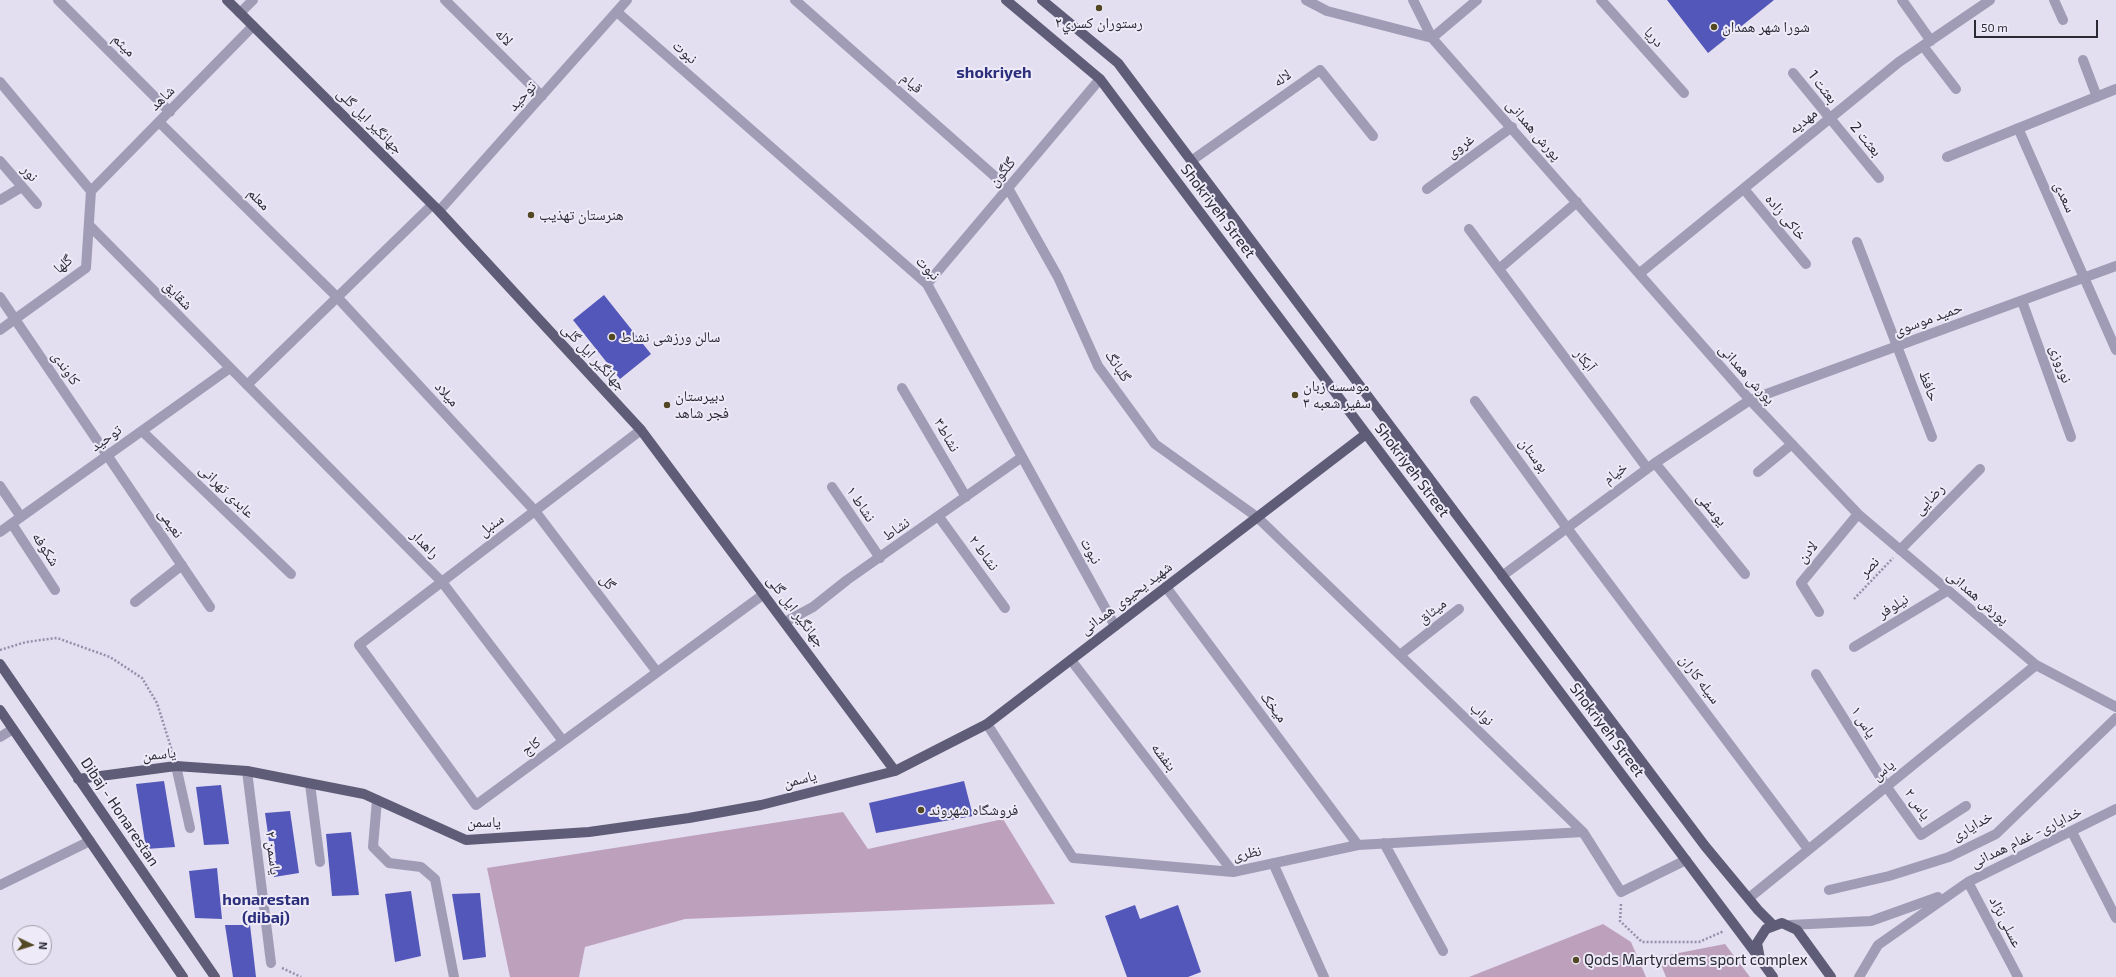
<!DOCTYPE html>
<meta charset="utf-8">
<style>
body{margin:0}
#map{position:relative;width:2116px;height:977px;overflow:hidden;background:#e3def0;font-family:"Exo 2",sans-serif}
canvas{display:block}
.north{position:absolute;left:12px;top:925px;width:40px;height:40px;box-sizing:border-box;background:#eeeaf8;border:1px solid #a09daa;border-radius:50%;rotate:94deg;font-size:11px;font-weight:700;line-height:16px;text-align:center;color:#2a2a35}
.north::after{content:'';display:block;margin:auto;width:14px;height:18px;background:#534824;clip-path:polygon(50% 0,100% 100%,50% 72%,0 100%)}
.scale{position:absolute;left:1974px;top:20px;width:124px;height:18px;box-sizing:border-box;border:2px solid #2a2a35;border-top:0;padding-left:5px;font-size:12px;line-height:14px;white-space:nowrap;color:#2a2a35;-webkit-text-stroke:3px #eeeaf8;paint-order:stroke}
</style>
<div id="map">
<canvas width="2116" height="977"></canvas>
<div class="north">N</div>
<div class="scale">50 m</div>
</div>
<script>
const ctx = document.querySelector('canvas').getContext('2d');
ctx.lineJoin = 'round';
function paint(path, color) {
  ctx.fillStyle = color;
  ctx.fill(path, 'evenodd');
}
function stroke(path, color, width, dash) {
  ctx.strokeStyle = color;
  ctx.lineWidth = width;
  ctx.lineCap = dash ? 'butt' : 'round';
  ctx.setLineDash(dash || []);
  ctx.stroke(path);
}
function drawText(font, color, halo, rows, align = 'center') {
  ctx.font = font + ' "Exo 2","Noto Naskh Arabic",sans-serif';
  ctx.lineWidth = 4;
  ctx.setLineDash([]);
  ctx.textBaseline = 'middle';
  ctx.strokeStyle = halo;
  ctx.fillStyle = color;
  for (const [text, x, y, turn = 0] of rows) {
    ctx.save();
    ctx.translate(x, y);
    ctx.rotate((+turn || 0) * Math.PI / 180);
    ctx.textAlign = isNaN(turn) ? turn : align;
    if (halo) ctx.strokeText(text, 0, 0);
    ctx.fillText(text, 0, 0);
    ctx.restore();
  }
}
paint(new Path2D(`
 M843 812 868 849 1003 819 1055 904 685 919 585 947 579 977H510L487 868Z
 M1603 924 1631 942 1646 977H1469Z
 M1725 944 1750 977H1666L1658 957Z`), '#bda0bc');
paint(new Path2D(`
 M1667 0H1774L1708 53Z
 M604 295 651 354 620 379 573 320Z
 M164 781 175 847 146 849 136 784Z
 M964 781 973 816 876 833 869 803Z
 M221 785 229 844 204 845 196 787Z
 M290 811 299 873 274 877 272 861H276L274 841H269L265 813Z
 M351 832 359 895 332 896 326 834Z
 M217 868 222 919 195 918 189 871Z
 M411 891 421 956 395 962 385 894Z
 M480 893 486 957 463 960 452 894Z
 M1135 905 1140 919 1178 905 1201 972 1188 977H1127L1105 916Z
 M225 925H250L256 977H233Z`), '#5357b9');
stroke(new Path2D(`
 M1854 599 1893 558
 M0 650 26 642 57 638 110 657 142 678 157 703 173 754
 M1621 904 1620 921 1642 942H1699L1724 931
 M282 968 301 977`), '#9390aa', 2.5, [2, 2]);
stroke(new Path2D(`
 M58 0 170 112
 M445 0 542 96
 M795 0 1008 188 1058 277 1098 366 1155 444 1257 517 1583 832 1621 892 1686 860
 M1306 0 1327 11 1432 38
 M1413 0 1432 38 1750 400 1858 514 2036 665 2116 707
 M1601 0 1684 93
 M1902 0 1931 41
 M2054 0 2063 20
 M617 12 927 284 1115 626
 M240 13 253 0
 M1432 38 1477 0
 M1923 46 1956 89
 M2083 60 2097 97
 M1793 73 1879 178
 M0 82 91 191
 M159 122 337 297 535 511 657 672
 M2018 128 2116 350
 M1947 157 2116 89
 M0 161 37 204
 M1191 161 1320 70 1373 136
 M1427 189 1512 127
 M1744 189 1806 264
 M91 191 253 26
 M0 200 22 187
 M439 211 627 0
 M89 225 442 582 563 741
 M1469 229 1647 468
 M1857 242 1932 437
 M1499 269 1577 202
 M1640 273 1899 62 1990 0
 M927 284 1100 79
 M0 297 210 607
 M2022 301 2071 437
 M0 330 86 268 91 191
 M247 385 432 205
 M902 388 966 497
 M1475 401 1567 528 1808 849
 M641 430 359 645 476 805 764 594
 M142 431 291 574
 M1655 463 1745 574
 M1758 472 1792 444
 M0 486 21 517
 M832 487 880 558
 M939 517 1005 608
 M12 524 55 590
 M0 532 230 368
 M1900 550 1980 469
 M1502 576 1655 463 1750 400 2116 266
 M1166 587 1358 845
 M135 602 182 565
 M1819 612 1801 583 1858 514
 M785 622 813 607 847 580 1022 457
 M1854 647 1947 591
 M1400 655 1459 609
 M1071 660 1233 872
 M1816 674 1886 786 1921 835 1966 806
 M987 724 1073 858 1233 872 1358 845 1583 832
 M0 737 13 729
 M176 766 190 828
 M247 771 271 963
 M310 784 320 862
 M377 800 373 847 389 863 421 867 435 879 454 977
 M2072 832 2116 918
 M1384 843 1443 951
 M1273 863 1324 977
 M1968 882 2018 977
 M0 885 90 841
 M1829 890 1889 876 1949 857 1996 834 2116 718
 M1749 898 2036 665
 M1790 925 1871 921 1938 897
 M1859 977 1878 945 1968 882 2116 809`), '#a09cb5', 10);
stroke(new Path2D(`
 M227 0 439 211 641 430 895 771
 M1006 0 1100 79 1760 959
 M1042 0 1118 63 1705 846 1758 910 1773 925
 M0 664 215 977
 M0 710 183 977
 M78 779 176 766 247 771 364 794 466 840 589 832 689 818 761 805 895 771 987 724 1366 434
 M1773 977 1760 959 1757 943 1766 929 1782 923 1797 930 1831 977`), '#5e5c76', 10);
for (const [x, y, r, color] of [
 [1099,8,4,"#534824"],
 [1714,27,4,"#534824"],
 [531,215,4,"#534824"],
 [612,337,4,"#534824"],
 [1295,395,4,"#534824"],
 [667,405,4,"#534824"],
 [921,810,4,"#534824"],
 [1576,960,4,"#534824"]
]) {
  const dot = new Path2D();
  dot.arc(x, y, r, 0, 2 * Math.PI);
  ctx.fillStyle = color;
  ctx.fill(dot);
  stroke(dot, '#eeeaf8', 1.5);
}
drawText('15px', '#2a2a35', '#eeeaf8', [
 ["رستوران کسري٢",1099,23,"center"],
 ["شورا شهر همدان",1722,27],
 ["هنرستان تهذیب",539,215],
 ["سالن ورزشی نشاط",620,337],
 ["موسسه زبان",1303,386],
 ["سفیر شعبه ۳",1303,403],
 ["دبیرستان",675,396],
 ["فجر شاهد",675,413],
 ["فروشگاه شهروند",929,810],
 ["Qods Martyrdems sport complex",1584,960]
], 'left');
drawText('15px', '#2a2a35', '#eeeaf8', [
 ["لاله",504,37,45],
 ["دریا",1654,37,48],
 ["میثم",124,45,45],
 ["نبوت",685,52,41],
 ["لاله",1282,78,-35],
 ["قیام",912,83,41],
 ["بعثت 1",1823,87,52],
 ["توحید",522,96,-48],
 ["شاهد",162,98,-45],
 ["جهانگیر ایل گلی",370,121,45],
 ["مهدیه",1803,121,-39],
 ["پورش همدانی",1534,130,49],
 ["بعثت 2",1866,139,50],
 ["غروی",1460,146,-36],
 ["گلگون",1002,172,-50],
 ["نور",30,173,49],
 ["سعدی",2065,197,66],
 ["معلم",259,199,45],
 ["Shokriyeh Street",1218,211,53],
 ["خاکی زاده",1786,217,50],
 ["گلها",63,264,-40],
 ["نبوت",928,268,46],
 ["شقایق",178,295,45],
 ["حمید موسوی",1928,319,-20],
 ["جهانگیر ایل گلی",594,357,47],
 ["آبکار",1585,360,53],
 ["نوروزی",2061,364,70],
 ["گلبانگ",1118,366,57],
 ["کاوندی",66,368,56],
 ["پورش همدانی",1747,374,48],
 ["حافظ",1929,386,69],
 ["میلاد",447,394,47],
 ["نشاط۳",947,435,60],
 ["توحید",106,438,-36],
 ["بوستان",1534,455,54],
 ["Shokriyeh Street",1412,470,53],
 ["خیام",1615,473,-37],
 ["عابدی تهرانی",227,491,44],
 ["رضایی",1929,499,-46],
 ["نشاط ۱",861,504,56],
 ["یوسفی",1712,509,51],
 ["نعیمی",171,523,56],
 ["سنبل",491,525,-37],
 ["نشاط",896,529,-35],
 ["راهدار",425,544,45],
 ["شکوفه",46,549,57],
 ["نبوت",1091,551,61],
 ["لادن",1807,552,-50],
 ["نشاط ۲",984,553,54],
 ["نصر",1869,567,-46],
 ["گل",608,582,53],
 ["پورش همدانی",1978,597,40],
 ["شهید یحیوی همدانی",1126,598,-37],
 ["نیلوفر",1893,606,-31],
 ["جهانگیر ایل گلی",796,611,53],
 ["میثاق",1432,611,-38],
 ["سیله کاران",1700,679,53],
 ["میخک",1274,707,53],
 ["نواب",1482,714,44],
 ["یاس ۱",1864,722,58],
 ["Shokriyeh Street",1607,730,53],
 ["کاج",531,746,-36],
 ["یاسمن",159,754,-6],
 ["بنفشه",1164,757,53],
 ["یاس",1883,770,-39],
 ["یاسمن",800,779,-14],
 ["یاس ۲",1918,804,55],
 ["Dibaj - Honarestan",120,812,56],
 ["یاسمن",484,822],
 ["خدایاری",1972,826,-30],
 ["خدایاری- غمام همدانی",2026,837,-26],
 ["یاسمن ۲",273,853,83],
 ["نظری",1247,853,-10],
 ["عسلی نژاد",2006,922,63]
]);
drawText('bold 16px', '#2b2f7c', '#eeeaf8', [
 ["shokriyeh",994,73],
 ["honarestan",266,900],
 ["(dibaj)",266,918]
]);
</script>
